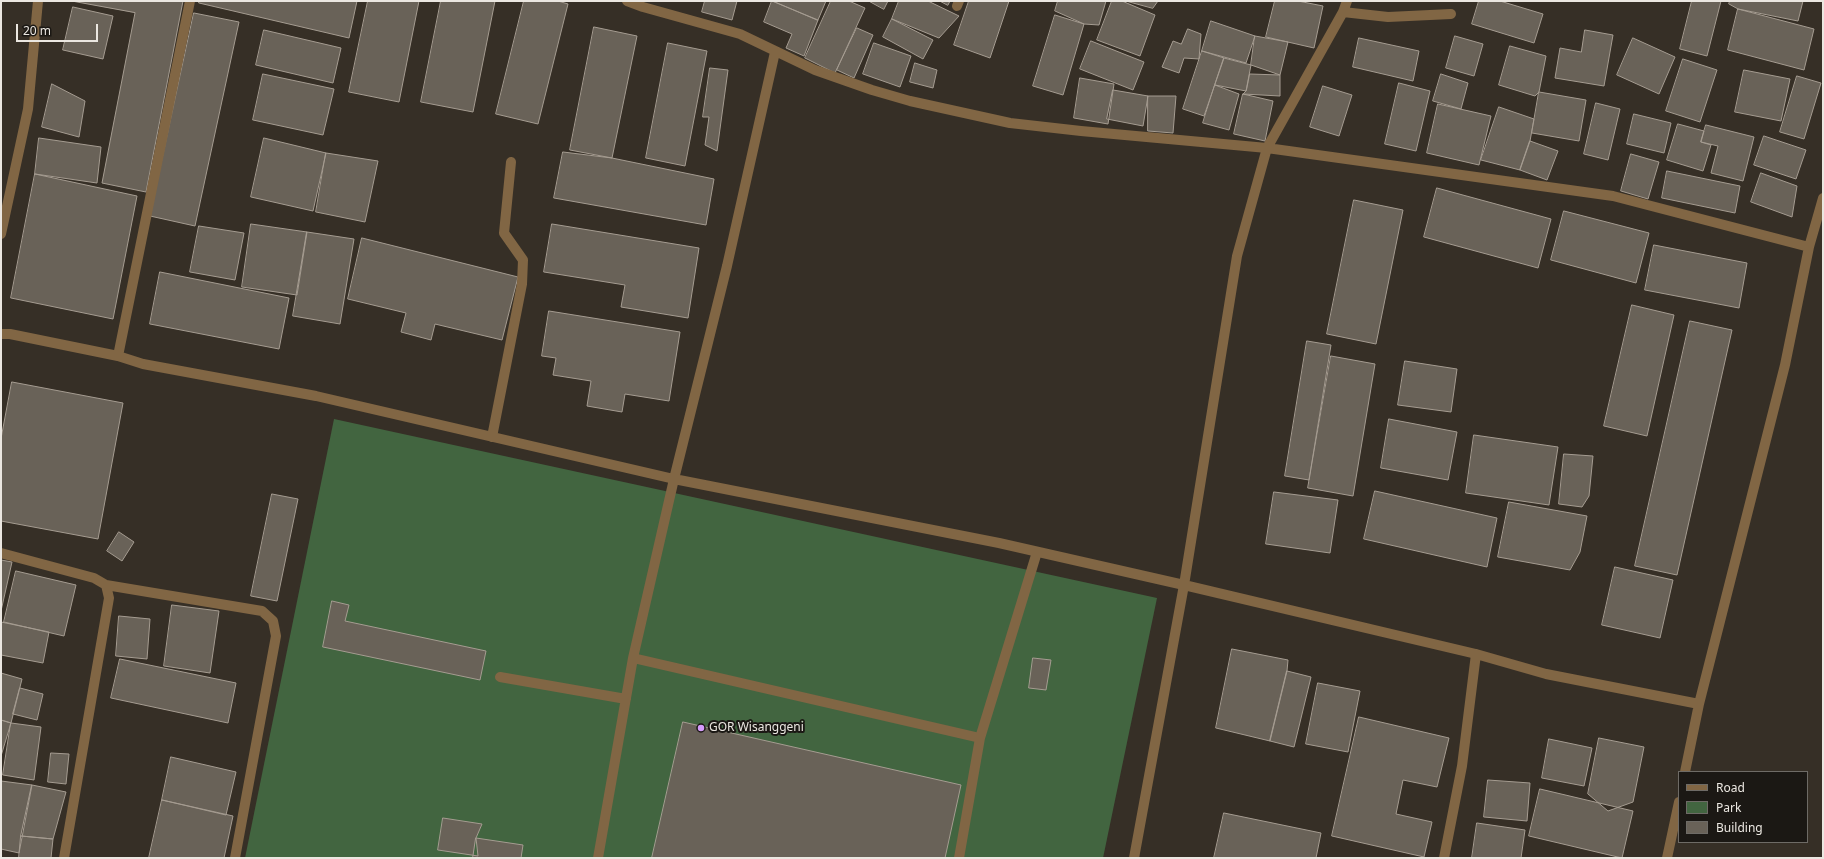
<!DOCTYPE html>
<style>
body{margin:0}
#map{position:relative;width:1824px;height:859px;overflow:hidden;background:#362f26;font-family:"Noto Sans",sans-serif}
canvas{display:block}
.frame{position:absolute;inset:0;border:2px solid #ebe7e1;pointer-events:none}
.legend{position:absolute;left:1678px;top:771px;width:130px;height:72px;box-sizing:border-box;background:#1b1814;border:1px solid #6e6b66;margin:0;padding:5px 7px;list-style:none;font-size:12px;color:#ebe7e1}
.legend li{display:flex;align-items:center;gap:8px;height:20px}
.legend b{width:20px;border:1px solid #6e6b66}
.scale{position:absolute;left:16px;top:24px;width:82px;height:18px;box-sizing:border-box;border:2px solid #ebe7e1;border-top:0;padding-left:5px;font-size:12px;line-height:14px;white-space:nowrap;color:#ebe7e1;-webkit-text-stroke:3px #1b1814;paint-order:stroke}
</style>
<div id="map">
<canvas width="1824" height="859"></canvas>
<div class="frame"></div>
<ul class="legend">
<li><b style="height:5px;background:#816644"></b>Road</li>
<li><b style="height:11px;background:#426540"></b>Park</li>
<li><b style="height:11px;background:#696258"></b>Building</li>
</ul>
<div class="scale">20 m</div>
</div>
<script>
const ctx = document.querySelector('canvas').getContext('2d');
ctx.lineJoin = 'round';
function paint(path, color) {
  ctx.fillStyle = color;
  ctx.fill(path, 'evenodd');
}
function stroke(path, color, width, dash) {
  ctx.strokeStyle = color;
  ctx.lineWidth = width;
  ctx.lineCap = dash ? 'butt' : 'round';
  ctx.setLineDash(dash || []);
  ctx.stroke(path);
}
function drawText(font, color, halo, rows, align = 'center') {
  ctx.font = font + ' "Noto Sans",sans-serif';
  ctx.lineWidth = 4;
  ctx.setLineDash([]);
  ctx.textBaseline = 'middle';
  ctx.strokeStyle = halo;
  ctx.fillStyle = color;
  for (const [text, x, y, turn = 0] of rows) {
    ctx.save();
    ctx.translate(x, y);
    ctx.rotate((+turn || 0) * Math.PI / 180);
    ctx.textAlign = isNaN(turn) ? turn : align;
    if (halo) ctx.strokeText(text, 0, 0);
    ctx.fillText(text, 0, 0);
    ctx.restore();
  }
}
paint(new Path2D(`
 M334 419 1157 598 1103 858H245Z`), '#426540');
const building = new Path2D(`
 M72 1H183L146 192 102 183 135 13Z
 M199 1H357L349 38 199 3Z
 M368 1H419L399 102 349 92Z
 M441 1H495L473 112 421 102Z
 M524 1H558L568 4 538 124 496 114Z
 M705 1H737L732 20 702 12Z
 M772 1 818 20 804 56 786 48 792 34 764 22Z
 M773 1H826L818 20Z
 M831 1H849L865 8 835 73 805 58Z
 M869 1H888L884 9Z
 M899 1H928L959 16 939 38 892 19Z
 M940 1H950L948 5Z
 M969 1H1009L990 58 954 45Z
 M1058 1H1106L1099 25 1084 24 1055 11Z
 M1112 1H1122L1155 15 1140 56 1097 40Z
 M1126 1H1158L1153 8Z
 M1275 1H1298L1323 6 1314 48 1266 37Z
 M1479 1H1500L1543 14 1534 43 1472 24Z
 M1692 1H1721L1707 56 1680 49Z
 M1730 1H1803L1798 21 1738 9 1729 4Z
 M73 7 113 16 103 59 63 50Z
 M1738 9 1814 29 1804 70 1728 50Z
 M194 13 239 22 195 226 150 216Z
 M1055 15 1084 24 1063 95 1033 86Z
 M892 19 933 40 923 59 883 37Z
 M1211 21 1255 36 1246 63 1202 51Z
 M594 27 637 36 612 158 570 150Z
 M857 28 873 35 854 78 837 70Z
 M1188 29 1201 34 1199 59 1184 58 1179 73 1162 67 1173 41 1181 44Z
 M264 30 341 48 333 83 256 65Z
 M1585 30 1613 35 1604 86 1555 78 1560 48 1581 52Z
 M1255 36 1288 42 1280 75 1251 65Z
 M1455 36 1483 44 1474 76 1446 68Z
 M1359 38 1419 51 1413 81 1353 67Z
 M1633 38 1675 57 1659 94 1617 75Z
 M1091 41 1144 62 1133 90 1080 69Z
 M668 43 707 51 685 166 646 158Z
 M874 43 911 56 900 87 863 74Z
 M1510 46 1546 56 1539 92 1535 96 1499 85Z
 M1202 51 1224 58 1204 116 1183 109Z
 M1224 58 1251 65 1246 91 1215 85Z
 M1683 59 1717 70 1700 122 1666 111Z
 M915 63 937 70 933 88 910 82Z
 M710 68 728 70 717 151 705 145 709 117H703Z
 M1744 70 1790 79 1781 121 1735 112Z
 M263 74 334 89 323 135 253 120Z
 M1250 74 1280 75V96L1243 94 1246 91Z
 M1441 74 1468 83 1461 109 1433 101Z
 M1797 76 1821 83 1804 139 1780 132Z
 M1080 78 1114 84 1108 124 1074 118Z
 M1399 83 1430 91 1416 151 1385 144Z
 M52 84 85 101 79 137 42 127Z
 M1215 85 1239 94 1229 130 1203 123Z
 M1323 86 1352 95 1339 136 1310 127Z
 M1113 90 1148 96 1143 126 1107 119Z
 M1539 92 1586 100 1579 141 1532 133Z
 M1243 94 1273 101 1265 141 1234 134Z
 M1148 96H1176L1173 133 1148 131Z
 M1596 103 1620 109 1608 160 1584 154Z
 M1438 104 1491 116 1479 165 1427 153Z
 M1499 107 1534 119 1530 141 1520 170 1481 160Z
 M1634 114 1671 123 1664 153 1627 144Z
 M1678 124 1704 131 1701 142 1711 145 1703 171 1667 160Z
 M1706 125 1754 137 1743 181 1711 173 1718 146 1701 142Z
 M1764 136 1806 150 1796 179 1754 165Z
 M39 138 101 147 97 183 35 174Z
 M264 138 326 153 313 211 251 197Z
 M1530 141 1558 151 1547 180 1520 170Z
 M563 152 612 158 714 179 706 225 554 198Z
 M326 153 378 161 365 222 316 212Z
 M1631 154 1659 162 1648 199 1621 191Z
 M1667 171 1740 186 1735 213 1662 198Z
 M1761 173 1797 186 1792 217 1751 202Z
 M35 174 137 196 113 319 11 298Z
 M1437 188 1551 219 1538 268 1424 237Z
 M1354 200 1403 210 1376 344 1327 334Z
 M1564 211 1649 233 1636 283 1551 260Z
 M251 224 307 232 297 295 242 287Z
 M552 224 699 248 688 318 621 307 625 285 544 272Z
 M199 226 244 233 235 280 190 272Z
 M307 232 354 239 340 324 293 316Z
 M362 238 518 277 502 340 435 324 431 340 401 332 406 313 348 299Z
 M1654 245 1747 263 1739 308 1645 290Z
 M160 272 289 298 279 349 150 324Z
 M1632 305 1674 315 1647 436 1604 426Z
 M549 311 680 332 669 401 625 394 622 412 587 406 591 381 553 375 556 358 542 356Z
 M1690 321 1732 330 1677 575 1635 566Z
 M1307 341 1331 345 1309 480 1285 476Z
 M1331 356 1375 364 1353 496 1308 488Z
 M1405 361 1457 369 1451 412 1398 405Z
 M12 382 123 403 98 539 1 521V439Z
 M1389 419 1457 432 1448 480 1381 468Z
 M1474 435 1558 447 1549 505 1466 493Z
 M1564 454 1593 456 1589 496 1582 507 1559 504Z
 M1375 491 1497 518 1487 567 1364 539Z
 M1274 492 1338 500 1330 553 1266 544Z
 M272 494 298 499 277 601 251 596Z
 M1509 502 1587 516 1580 552 1570 570 1498 557Z
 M119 532 134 542 122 561 107 551Z
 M1 560 12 562 1 611Z
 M1615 567 1673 580 1660 638 1602 625Z
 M16 571 76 585 64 636 4 622Z
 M332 601 349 605 345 621 486 651 480 680 323 647Z
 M172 605 219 611 210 673 164 666Z
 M119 616 150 619 147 659 116 656Z
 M1 622 49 632 43 663 1 655Z
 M1232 649 1288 660 1287 671 1270 741 1216 728Z
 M1033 658 1051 660 1046 690 1029 688Z
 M120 659 236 683 228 723 111 698Z
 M1287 671 1311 677 1294 747 1270 741Z
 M1 673 22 679 11 723 1 720Z
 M1318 683 1360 691 1348 752 1306 744Z
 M20 688 43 694 37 720 13 714Z
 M1359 717 1449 738 1437 787 1403 780 1396 814 1432 822 1424 857 1332 836Z
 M1 720 11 723 1 756Z
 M683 722 961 785 945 858H652Z
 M11 723 41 727 34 780 3 775Z
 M1599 738 1644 747 1633 802 1608 811 1588 794Z
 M1549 739 1592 748 1584 786 1542 778Z
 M51 753 69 754 66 784 48 782Z
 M171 757 236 772 226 815 162 800Z
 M1488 780 1530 783 1527 821 1484 817Z
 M1 781 32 785 19 853 1 849Z
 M32 785 66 792 53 839 21 836Z
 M1540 789 1633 811 1622 858 1529 836Z
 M162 800 233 816 224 858H149Z
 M1224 813 1321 833 1316 858H1214Z
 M443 818 482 824 476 838 478 856 438 850Z
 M1477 823 1525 830 1521 858H1472Z
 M21 836 53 839 51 858H19Z
 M476 838 523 845 521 858H473Z`);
paint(building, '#696258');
stroke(building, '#a59c91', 1);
stroke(new Path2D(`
 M627 1 643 7 740 34 815 70 872 90 910 101 1010 123 1081 131 1267 148 1613 196 1809 247
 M957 6 959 1
 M1343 12 1388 17 1451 14
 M775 52 727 266 674 479 999 543 1184 585 1476 654 1546 674 1699 704
 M1 234 28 109 38 1
 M1 334H10L118 356 143 364 316 396 674 479 633 658 598 858
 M118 356 190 1
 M492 437 522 284 523 260 504 233 511 162
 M1 553 94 578 106 585 109 598 64 858
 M106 585 262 611 273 621 276 636 235 858
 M633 658 980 738 1037 552
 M500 677 626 699
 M1685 772 1699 704 1785 365 1809 247 1823 198
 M959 858 980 738
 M1134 858 1184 585 1237 256 1267 148 1343 12 1347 1
 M1444 858 1462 766 1476 654
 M1667 858 1679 802`), '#816644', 10);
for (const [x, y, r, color] of [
 [701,728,4,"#d49cfb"]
]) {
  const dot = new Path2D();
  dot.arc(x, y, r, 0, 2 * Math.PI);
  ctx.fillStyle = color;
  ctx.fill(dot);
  stroke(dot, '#1b1814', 1.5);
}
drawText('12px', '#ebe7e1', '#1b1814', [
 ["GOR Wisanggeni",709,728]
], 'left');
</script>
